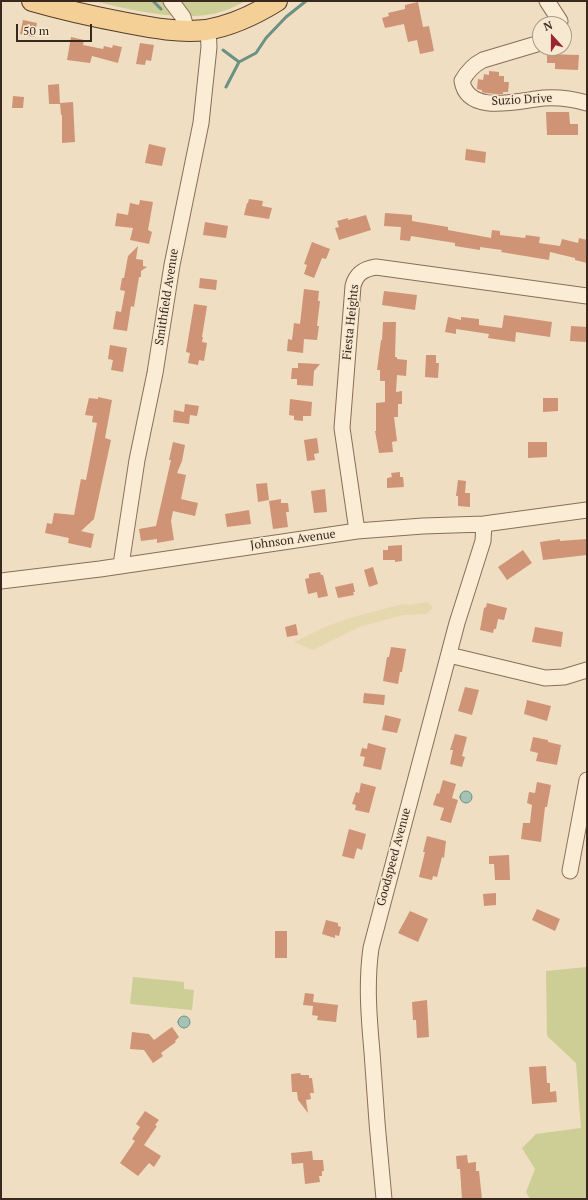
<!DOCTYPE html>
<style>
body{margin:0}
#map{position:relative;width:588px;height:1200px;overflow:hidden;background:#efdec1;font-family:"PT Serif",serif}
canvas{display:block}
.frame{position:absolute;inset:0;border:2px solid #39281d;pointer-events:none}
.north{position:absolute;left:532px;top:16px;width:40px;height:40px;box-sizing:border-box;background:#f7e9d1;border:1px solid #ab9c89;border-radius:50%;rotate:339deg;font-size:11px;font-weight:700;line-height:16px;text-align:center;color:#39281d}
.north::after{content:'';display:block;margin:auto;width:14px;height:18px;background:#9b2630;clip-path:polygon(50% 0,100% 100%,50% 72%,0 100%)}
.scale{position:absolute;left:16px;top:24px;width:76px;height:18px;box-sizing:border-box;border:2px solid #39281d;border-top:0;padding-left:5px;font-size:12px;line-height:14px;white-space:nowrap;color:#39281d;-webkit-text-stroke:3px #f7e9d1;paint-order:stroke}
</style>
<div id="map">
<canvas width="588" height="1200"></canvas>
<div class="frame"></div>
<div class="north">N</div>
<div class="scale">50 m</div>
</div>
<script>
const ctx = document.querySelector('canvas').getContext('2d');
ctx.lineJoin = 'round';
function paint(path, color) {
  ctx.fillStyle = color;
  ctx.fill(path, 'evenodd');
}
function stroke(path, color, width, dash) {
  ctx.strokeStyle = color;
  ctx.lineWidth = width;
  ctx.lineCap = dash ? 'butt' : 'round';
  ctx.setLineDash(dash || []);
  ctx.stroke(path);
}
function drawText(font, color, halo, rows, align = 'center') {
  ctx.font = font + ' "PT Serif",serif';
  ctx.lineWidth = 3.5;
  ctx.setLineDash([]);
  ctx.textBaseline = 'middle';
  ctx.strokeStyle = halo;
  ctx.fillStyle = color;
  for (const [text, x, y, turn = 0] of rows) {
    ctx.save();
    ctx.translate(x, y);
    ctx.rotate((+turn || 0) * Math.PI / 180);
    ctx.textAlign = isNaN(turn) ? turn : align;
    if (halo) ctx.strokeText(text, 0, 0);
    ctx.fillText(text, 0, 0);
    ctx.restore();
  }
}
paint(new Path2D(`
 M428 602 433 607 427 614 403 615 359 627 313 650 294 642 325 627 353 617 403 604 408 605Z`), '#e5d8ae');
paint(new Path2D(`
 M94 1H246C237 5 229 10 220 12 183 23 131 10 94 1Z
 M587 967V1199H530L526 1192 535 1169 522 1148 536 1134 581 1128 576 1063 547 1036 546 971Z
 M133 977 184 982V989L194 990 192 1010 130 1004Z`), '#ccce95');
const water = new Path2D(`
 M460 797a6 6 0 1 1 12 0a6 6 0 1 1-12 0Z
 M178 1022a6 6 0 1 1 12 0a6 6 0 1 1-12 0Z`);
paint(water, '#a4c2b6');
stroke(water, '#6b9084', 1);
stroke(new Path2D(`
 M153 1 161 9
 M223 50 239 62
 M226 87 239 62 256 53 266 38 286 17 306 1`), '#6b9084', 3);
paint(new Path2D(`
 M418 2 423 27 429 26 434 51 420 54 417 40 408 42 404 24 385 28 382 18 389 16 388 13 405 9V5Z
 M23 20 37 23 34 37 20 34Z
 M71 37 84 40 83 45 103 49 104 46 112 48 113 45 122 47 118 63 92 56 90 63 67 60Z
 M140 43 154 45 151 61 146 60 145 65 136 64Z
 M547 54 579 55 578 70 555 69V63H547Z
 M489 71 499 72V76H504V82H509L508 92H503V94H496L486 93 482 92V90L477 89 478 79 483 80 484 74 489 75Z
 M59 84 60 104H49L48 85Z
 M13 96 24 97 23 108H12Z
 M73 102 75 142 62 143V115H61L60 103Z
 M546 112H569L570 124H578V135H547Z
 M149 144 166 148 162 166 145 163Z
 M466 149 486 152 485 163 465 160Z
 M249 199 263 201 262 206 272 208 269 219 244 215 247 203H248Z
 M140 200 153 202 148 230 152 232 149 244 130 240 133 228 115 226 117 213 128 215 130 203 139 205Z
 M385 213 412 215V221L448 227V230L491 238 492 230 500 231V235L525 238 526 235 540 237 539 243 560 246 562 239 578 243 579 238 587 240V263L575 260V258L550 252 549 260 501 252 502 250 480 247V250L455 246V243L411 236 410 241 400 240 401 227 384 226Z
 M366 215 371 230 339 240 335 228 339 227 337 221 348 218V220Z
 M205 222 228 226 226 238 203 235Z
 M312 242 330 249 326 259 322 258 314 278 304 274 307 265 304 264Z
 M138 246 136 259 143 260V266L147 267 141 271V277H139L134 307 131 306 127 331 113 329 116 311 121 312 125 291 120 290 122 278H124L128 256Z
 M200 278 217 280 216 290 199 288Z
 M304 289 319 291 318 301H320L317 326H319L317 340 304 339 303 353 287 351 288 339 292 340 294 323 300 324Z
 M384 291 417 295 415 310 382 305Z
 M194 304 207 306 202 337H203L202 342 207 343 204 361 199 360 198 365 188 363 190 353 186 352Z
 M504 315 552 322 550 337 516 332 515 342 488 338 489 334 456 329V334L445 332 448 317 461 320V317L479 319V325L502 328Z
 M383 322H396L395 357H397V359L407 360 406 376 397 375 396 392 402 391V404H398V417H394L397 441 392 442 393 452 379 453 375 431H376V403L385 402V381H380V370H377L381 340H382Z
 M571 326 587 327V342L570 341Z
 M110 345 127 348 123 372 111 370 113 360 108 359Z
 M426 355H436V363H439L438 378 425 377Z
 M298 363 320 364 314 371 313 386 297 385V379H291L292 368H298Z
 M98 397 112 400 105 438 111 440 94 519 81 531 94 534 91 548 68 543 69 538 45 533 47 523 52 524 54 513 74 515 81 479 86 480 97 423 92 422 93 416 85 415 89 398 98 399Z
 M543 398H558V411L543 412Z
 M290 399 312 402 311 416H303V421L294 420V416L289 415Z
 M185 404 199 406 197 416 190 415 189 424 173 422 174 410 184 412Z
 M317 438 319 453 314 454 315 460 307 461 304 440Z
 M173 442 185 445 182 461 177 473 186 475 181 499 198 503 195 516 173 511 171 521 174 540 157 543V539L141 541 139 529 156 526 171 460H169Z
 M528 442H547V457L528 458Z
 M400 472V477H403L404 487 387 488V478L392 477 391 473Z
 M458 480 466 481 465 493H470V507L458 506V496H456Z
 M267 483 269 500 258 502 256 484Z
 M325 489 327 512 314 513 311 491Z
 M281 499V503H288L289 512H286L288 527 273 529 269 501Z
 M249 510 251 524 227 527 225 514Z
 M560 539V541L587 539V555L543 560 540 542Z
 M402 545V561L395 562V560H383V550H388V546Z
 M523 550 532 563 507 580 498 567Z
 M373 567 378 584 369 587 364 570Z
 M320 572 321 575H323L328 596 318 598 317 592 308 594 305 579 309 578V574Z
 M353 583 355 592H353L354 595 338 598 335 587Z
 M487 603 507 608 504 620 498 619 496 629H494L493 633 480 630 484 608 486 607Z
 M296 624 298 635 287 637 285 627Z
 M535 627 563 632 561 647 532 642Z
 M391 647 406 649 402 672H400L398 684 383 681 387 657H389Z
 M465 687 479 690 472 715 458 711Z
 M364 693 385 695 384 705 363 703Z
 M527 700 551 706 547 721 524 714Z
 M385 715 401 719 397 733 382 730Z
 M455 734 467 737 462 756 465 757 462 767 450 764 453 750H450Z
 M533 737 548 740V742L561 745 557 765 536 761 538 753 530 751Z
 M368 743 386 748 381 770 363 766 365 757 360 756 362 748 367 749Z
 M443 780 456 784 452 798 458 800 451 823 440 820 444 808 433 805 437 793 439 794Z
 M537 782 551 785 547 807H545L541 842 521 839 523 823H530L532 805 527 803 529 792 535 793Z
 M361 783 376 787 369 813 355 810 356 805 352 804 356 792 359 793Z
 M349 829 366 834 362 850 357 848 354 859 342 856Z
 M427 836 446 841 444 858 442 857 437 877 433 876 432 880 419 877 425 852H423Z
 M509 855 510 880H495L494 864H489V856Z
 M496 893V905L484 906 483 894Z
 M537 909 560 919 555 931 532 920Z
 M410 911 428 919 418 942 398 933Z
 M326 920 338 923V926L341 927 339 936 335 935V938L322 934Z
 M275 931H287V958H275Z
 M305 993 314 994 313 1002 338 1005 336 1022 317 1020 318 1016 312 1015 313 1006 303 1005Z
 M427 1000 429 1037 417 1038 416 1020H413L412 1002Z
 M172 1027 179 1037 175 1041 176 1042 161 1053 163 1056 153 1063 144 1050 130 1049 132 1032 149 1034 154 1040Z
 M546 1066 547 1083H550V1092L556 1091 557 1102 532 1104 529 1067Z
 M300 1073 301 1075H309V1078H312L314 1093H310L311 1099 306 1100 308 1113 298 1100 297 1092H292L291 1074Z
 M145 1111 159 1120 155 1125 157 1126 144 1145 161 1156 154 1167 149 1163 138 1176 120 1163 135 1141 132 1139 140 1127 136 1124Z
 M312 1151 313 1160H323L324 1171H322V1176H319L320 1182 305 1184 303 1163 292 1164 291 1153Z
 M467 1155 468 1163 476 1162V1171H479L482 1199H462L460 1169H457L456 1156Z`), '#cf9376');
const minor = new Path2D(`
 M171 1 183 17 187 31
 M547 1 560 21 559 24
 M540 43 483 60C473 65 467 72 462 81 468 116 520 100 544 98 559 97 573 99 587 103
 M357 531 342 428 353 286C356 274 363 269 376 267L587 296
 M121 565 137 460 155 373 172 265 201 123 209 47 208 29
 M1 581 100 569 357 531 423 526 484 524 587 510
 M449 655 545 678 564 677 587 670
 M570 871 587 780
 M384 1199C379 1150 375 1101 372 1052 369 1018 366 983 371 948L457 623 483 541 484 524`);
const major = new Path2D(`
 M32 1C63 10 95 17 127 23 153 28 180 33 206 30 231 26 256 14 277 1`);
stroke(minor, '#8a6e58', 17);
stroke(major, '#573d2c', 22);
stroke(minor, '#faecd5', 15);
stroke(major, '#f4d097', 20);
drawText('12px', '#39281d', '#f7e9d1', [
 ["Suzio Drive",522,100,-3],
 ["Smithfield Avenue",167,297,-81],
 ["Fiesta Heights",351,322,-84],
 ["Johnson Avenue",293,540,-8],
 ["Goodspeed Avenue",394,857,-75]
]);
</script>
